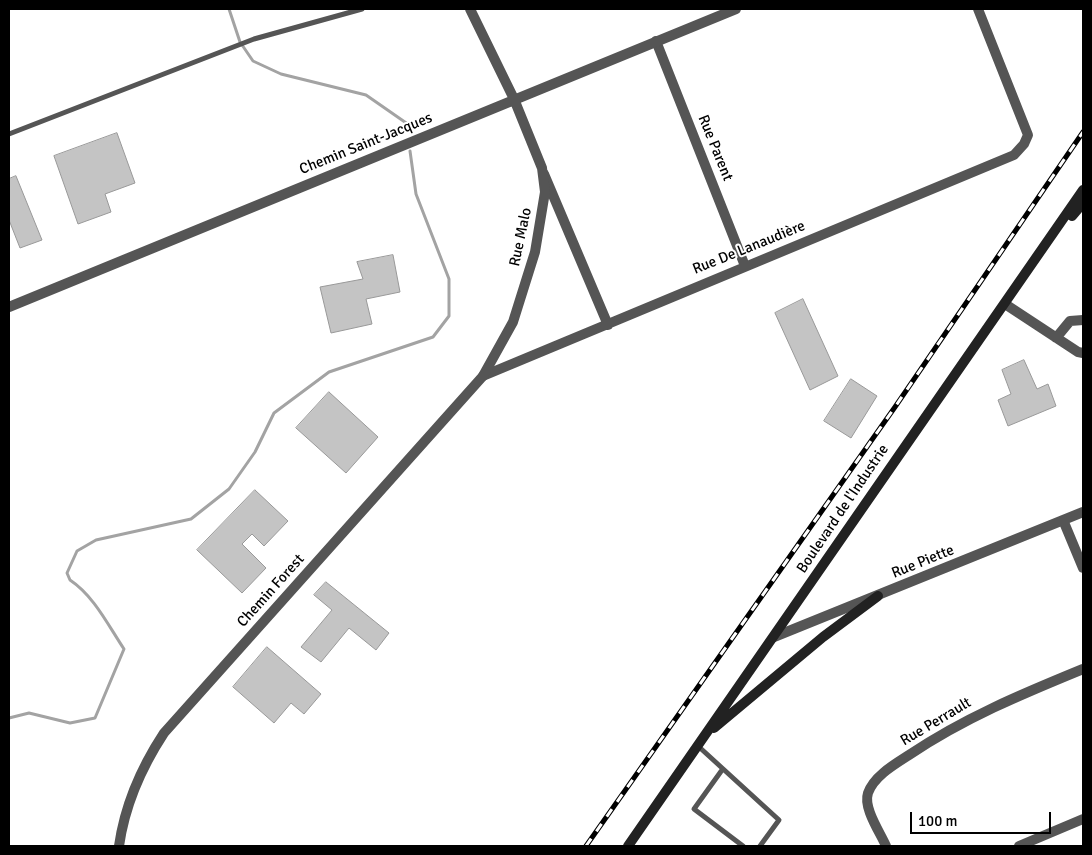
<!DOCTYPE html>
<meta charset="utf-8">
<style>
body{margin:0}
#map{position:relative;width:1092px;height:855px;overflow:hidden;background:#fff;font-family:Signika,sans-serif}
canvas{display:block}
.frame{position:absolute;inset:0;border:10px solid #000;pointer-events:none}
.scale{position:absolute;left:910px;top:812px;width:141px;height:22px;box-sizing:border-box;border:2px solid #000;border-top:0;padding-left:6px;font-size:15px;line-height:18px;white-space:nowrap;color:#000;-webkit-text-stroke:4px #fff;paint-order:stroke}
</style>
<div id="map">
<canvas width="1092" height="855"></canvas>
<div class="frame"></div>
<div class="scale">100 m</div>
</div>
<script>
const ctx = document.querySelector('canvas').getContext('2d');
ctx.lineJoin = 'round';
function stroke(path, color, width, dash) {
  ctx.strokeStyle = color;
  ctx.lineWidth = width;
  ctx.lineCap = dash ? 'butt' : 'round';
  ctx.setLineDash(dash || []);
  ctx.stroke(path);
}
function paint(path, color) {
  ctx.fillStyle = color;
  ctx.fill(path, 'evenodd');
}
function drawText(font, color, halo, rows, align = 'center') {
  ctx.font = font + ' Signika,sans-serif';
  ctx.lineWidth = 4;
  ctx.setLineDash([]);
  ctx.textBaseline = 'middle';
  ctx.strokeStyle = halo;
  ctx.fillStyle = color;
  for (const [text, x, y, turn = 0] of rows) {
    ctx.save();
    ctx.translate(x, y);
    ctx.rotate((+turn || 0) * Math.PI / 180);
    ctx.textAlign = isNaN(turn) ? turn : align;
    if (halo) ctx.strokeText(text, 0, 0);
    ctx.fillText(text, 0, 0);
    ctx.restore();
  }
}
stroke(new Path2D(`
 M229 9 240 42 253 61 281 74 366 95 412 127 411 133
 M9 718 29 713 70 723 95 718 124 649C108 625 94 596 70 580L67 573 77 551 96 540 191 519 229 489 255 452 274 413 329 372 433 337 449 316V279L416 194 410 151`), '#a3a3a3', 3);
const building = new Path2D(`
 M117 133 135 183 105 194 111 212 78 224 54 156Z
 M16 176 42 240 20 248 9 220V179Z
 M393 255 400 292 366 299 372 324 331 333 320 287 363 279 357 262Z
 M803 299 838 376 810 390 775 313Z
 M1024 360 1037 389 1048 384 1056 406 1008 426 998 400 1011 394 1002 370Z
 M851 379 877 396 851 438 824 421Z
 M329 392 378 437 346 473 296 428Z
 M255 490 288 521 264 546 252 534 242 544 266 568 242 593 197 550Z
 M326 582 389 633 376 650 349 628 321 662 301 647 332 610 314 595Z
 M267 647 321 694 304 714 291 703 274 723 233 687Z`);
paint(building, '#c4c4c4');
stroke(building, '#999', 1);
stroke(new Path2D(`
 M9 134 254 39 362 9
 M698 746 779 820 760 846
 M722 770 694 809 743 846`), '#555', 5);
stroke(new Path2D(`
 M656 41 745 266
 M544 174 608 325
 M1005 304 1078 352 1083 353
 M1056 338 1070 321 1083 320
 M483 376 1014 155 1024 144 1028 135 978 9
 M1063 520 1083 568
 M774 637 1083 512
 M886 846C880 832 863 808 868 793 874 776 895 764 909 755 964 718 1022 694 1083 669
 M1019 846 1083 819`), '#555', 10);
stroke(new Path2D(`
 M9 307 736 9
 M119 846C125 804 141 768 164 733L483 376 513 322 535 252 545 192 542 168 514 99 470 9`), '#555', 10);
stroke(new Path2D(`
 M1072 216 1083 203
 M714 728 823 637 878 596
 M628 846 1083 190`), '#222', 10);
const rail = new Path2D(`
 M586 846 895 407 1083 132`);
stroke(rail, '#000', 5);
stroke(rail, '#fff', 3, [9]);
drawText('15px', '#000', '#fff', [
 ["Chemin Saint-Jacques",366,144,-22],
 ["Rue Parent",715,148,68],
 ["Rue Malo",521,237,-78],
 ["Rue De Lanaudière",749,248,-22],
 ["Boulevard de l'Industrie",843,509,-56],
 ["Rue Piette",923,562,-22],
 ["Chemin Forest",271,591,-48],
 ["Rue Perrault",936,722,-31]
]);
</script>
